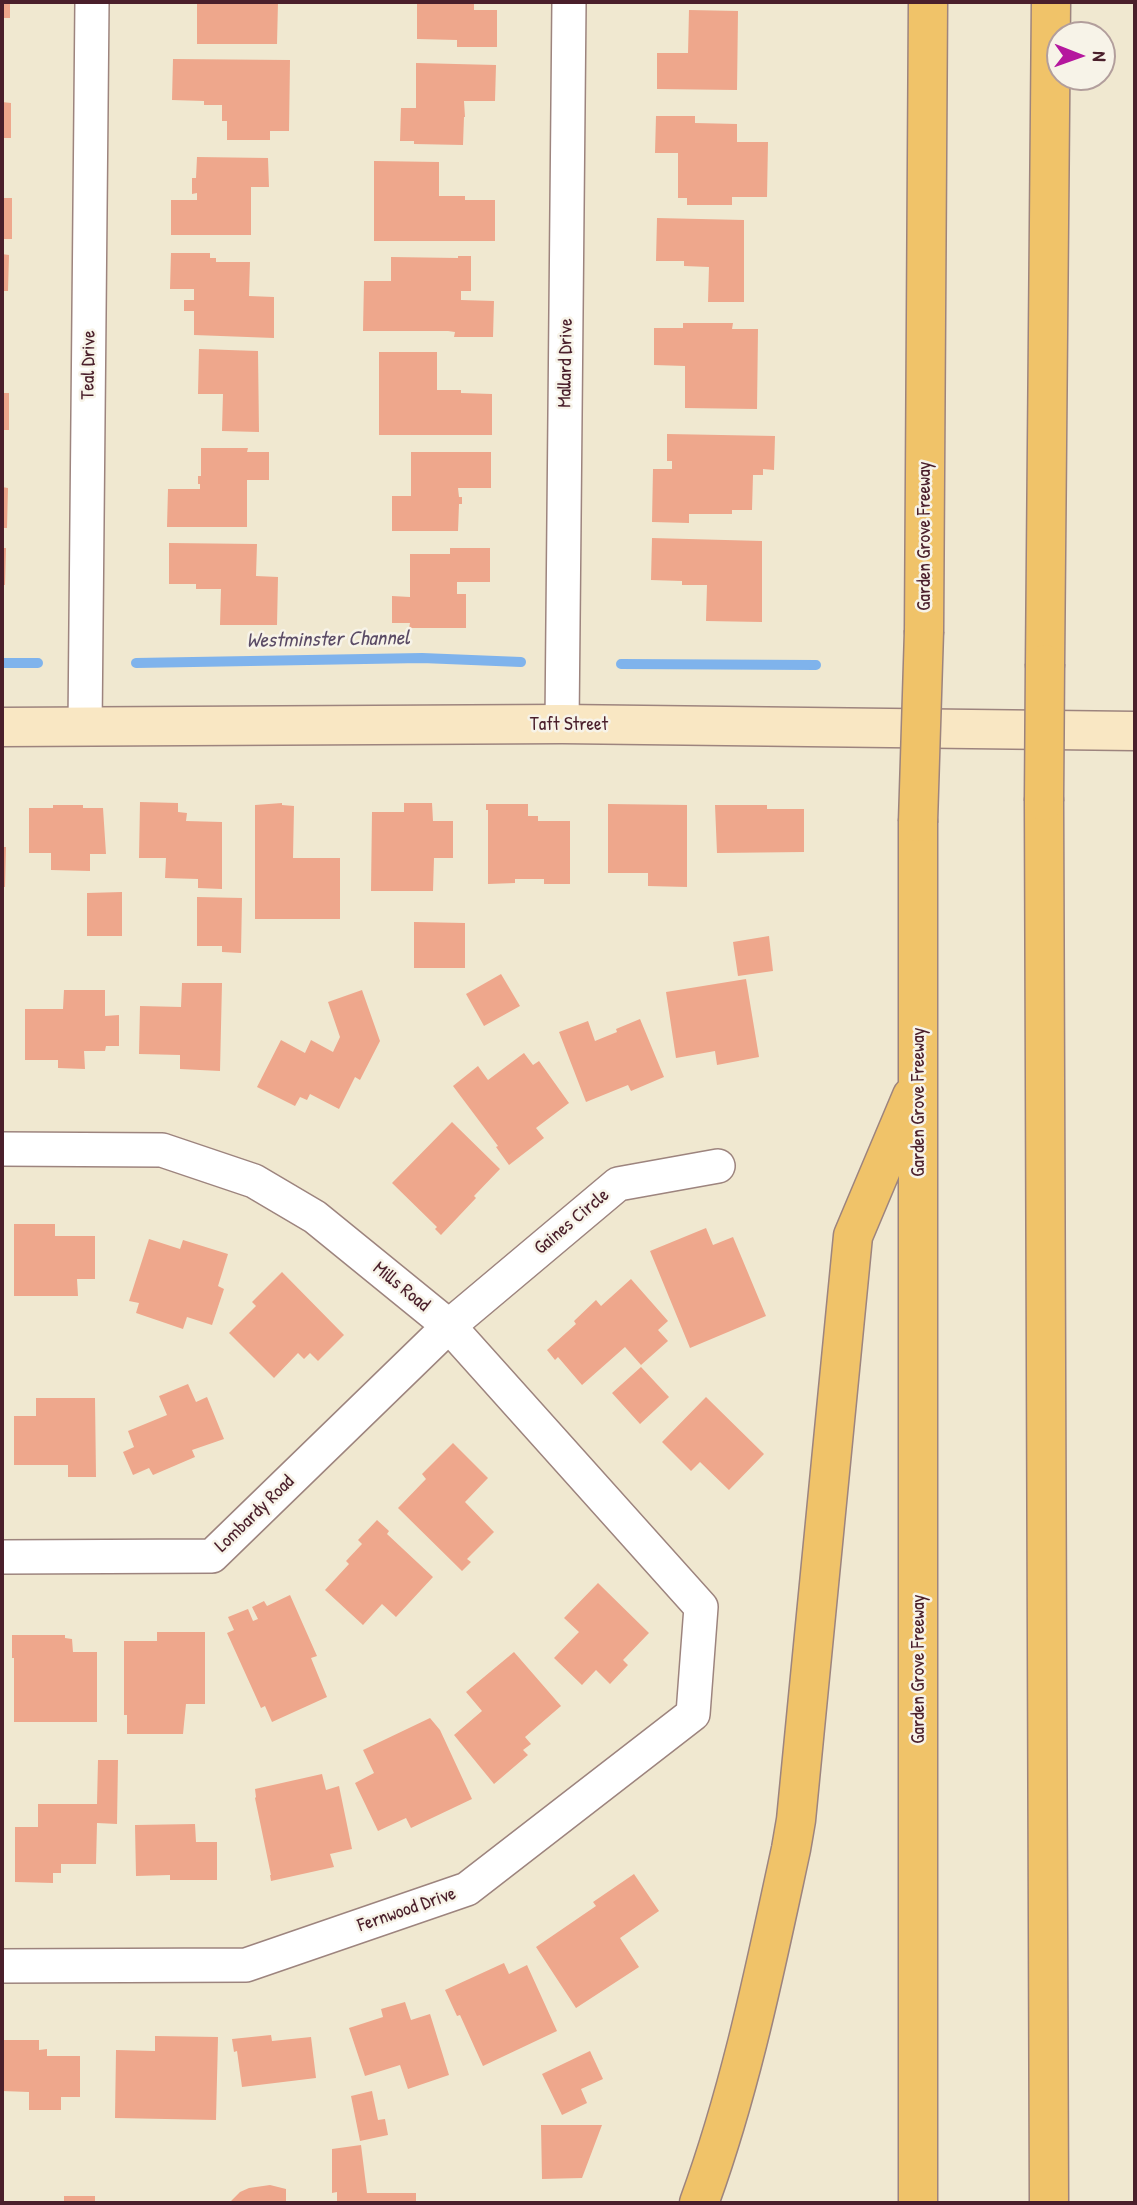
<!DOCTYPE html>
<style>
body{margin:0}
#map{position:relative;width:1137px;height:2205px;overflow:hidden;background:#f0e8d0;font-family:"Patrick Hand",sans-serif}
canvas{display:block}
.frame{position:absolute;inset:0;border:4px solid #4a1f2b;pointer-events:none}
.north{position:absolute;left:1046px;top:21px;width:70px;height:70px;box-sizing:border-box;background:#f7f3e8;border:2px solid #b29e9c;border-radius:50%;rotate:91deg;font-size:19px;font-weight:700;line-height:28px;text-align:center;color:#4a1f2b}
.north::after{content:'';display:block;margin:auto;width:24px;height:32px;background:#b5179e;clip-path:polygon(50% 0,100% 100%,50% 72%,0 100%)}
</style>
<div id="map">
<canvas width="1137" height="2205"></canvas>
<div class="frame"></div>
<div class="north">N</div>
</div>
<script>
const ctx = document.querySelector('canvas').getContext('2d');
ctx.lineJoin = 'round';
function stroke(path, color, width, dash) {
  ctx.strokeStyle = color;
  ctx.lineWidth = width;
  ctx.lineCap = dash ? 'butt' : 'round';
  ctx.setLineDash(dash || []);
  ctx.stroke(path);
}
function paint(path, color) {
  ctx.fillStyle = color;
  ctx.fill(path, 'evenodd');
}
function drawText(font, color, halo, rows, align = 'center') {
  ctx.font = font + ' "Patrick Hand",sans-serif';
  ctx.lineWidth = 5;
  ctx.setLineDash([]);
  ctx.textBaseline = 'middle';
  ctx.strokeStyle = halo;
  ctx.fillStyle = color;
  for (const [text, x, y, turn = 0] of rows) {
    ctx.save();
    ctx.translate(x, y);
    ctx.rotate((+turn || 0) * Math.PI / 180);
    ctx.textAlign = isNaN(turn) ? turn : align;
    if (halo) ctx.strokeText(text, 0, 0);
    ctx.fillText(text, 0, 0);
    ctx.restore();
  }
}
stroke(new Path2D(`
 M2 663H38
 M136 663 422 658 521 662
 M621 664 816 665`), '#7fb3ec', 10);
paint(new Path2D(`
 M2 2H10V18H2Z
 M197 2H278L277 44H197Z
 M417 2H474V10H497V47H457V40L417 39Z
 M689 10 738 11 737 90 657 89V53H688Z
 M173 59 290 60 289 131H270V140H227V121H222V105H204V101L172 100Z
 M416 63 496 65 495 101H464L465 117H464L463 145 414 144V141H400L401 108H416Z
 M2 102 11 103V138H2Z
 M656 116H695V123L737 124V142H768L767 197H732V205H687V198H678V153H655Z
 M197 157 268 158 269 187H251V235H171V200H197V193L192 194V178H196Z
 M374 161 439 162V196H465V200H495V241H374Z
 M2 198H12V239H2Z
 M657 218 744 220V302H708L709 267 684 266V261H656Z
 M171 253H210V258H216V262H250L249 296 274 297V338L194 335V311H184V300H194V289H170Z
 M2 254 9 255 8 291H2Z
 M458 256H471V291H461V300L494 301 493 337H454L455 332 448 331H363L364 281H391V257L458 258Z
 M683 323H733L732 329H758L757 409 685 408V366L654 365V328H683Z
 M199 349 258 351 259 432 222 431 223 394H198Z
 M379 352H437V390H461V393L492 394V435H379Z
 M2 393H9V430H2Z
 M667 434 775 436 774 470 763 469V475H753L752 510H732V514H689V523L652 522 653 469H672V461H667Z
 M201 448H248L247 452H269V480H247V527H167L168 489H200V484H198V476H201Z
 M411 452H491V488H458L459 497H462V504H459L458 531H392V496H411Z
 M2 487 8 488 7 528H2Z
 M652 538 762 541V622L706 621 707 585H682V581L651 580Z
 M169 543 257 544 256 576 278 577 277 625H220L221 589H196V584H169Z
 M2 548H6L5 585H2Z
 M450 548H490V582H457V594H466V628H409L410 623H392V596L410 597V554H450Z
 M140 802 178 803V812L187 813 186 821 222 822V889L198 888V879L165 878 166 858H139Z
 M282 803V805L294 806 293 858H340V919H255V805Z
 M404 803H432L433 821H453V858H434L433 891H371L372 812H404Z
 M486 804H528V816H538V821H570V884H544V879H515V883L488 884V810H486Z
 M608 804 687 805V887L648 886V873H608Z
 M53 805H83V808H103L106 854H90V871L51 870V853H29V808H53Z
 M715 805H767V809H804V852L717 853Z
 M2 847H6L5 887H2Z
 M122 892V936H87V893Z
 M197 897 242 898 241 953 222 952V946H197Z
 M414 922 465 923V968H414Z
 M769 936 773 971 738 976 733 942Z
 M501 974 520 1006 484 1026 466 994Z
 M746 979 759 1057 717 1065 715 1051 676 1058 666 992Z
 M182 983H222L220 1071 180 1069V1055L139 1054 140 1006 181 1007Z
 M64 990H105V1016L119 1015V1046H106L105 1051H84L85 1069 58 1068V1060H25V1009H63Z
 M362 990 380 1041 360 1080 355 1077 339 1109 310 1094 307 1100 300 1097 295 1106 257 1087 281 1040 305 1053 311 1040 333 1052 340 1037 328 1002Z
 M640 1019 664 1077 631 1091 628 1085 586 1102 559 1032 588 1021 595 1041 617 1032 616 1029Z
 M524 1053 533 1065 539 1061 569 1103 536 1128 544 1138 509 1165 496 1147 498 1146 453 1086 478 1066 488 1080Z
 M452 1122 500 1169 474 1196 476 1198 441 1235 435 1229 437 1227 392 1183Z
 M14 1224H55V1236H95V1279H77L78 1296H14Z
 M706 1228 713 1245 733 1237 766 1316 690 1348 650 1251Z
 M149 1239 180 1249 183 1240 228 1254 218 1286 224 1289 212 1325 187 1317 183 1329 136 1313 139 1303 129 1301Z
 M282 1272 344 1335 318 1361 310 1353 304 1359 298 1353 274 1378 229 1333 256 1306 252 1302Z
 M631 1279 668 1321 658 1330 668 1341 641 1365 625 1347 582 1385 558 1357 555 1360 547 1350 576 1324 574 1321 596 1300 601 1306Z
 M641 1367 669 1397 640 1424 612 1393Z
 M188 1384 196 1402 207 1397 224 1439 192 1450 195 1457 153 1475 149 1468 133 1475 123 1452 134 1447 128 1431 167 1415 159 1396Z
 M706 1397 764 1454 729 1490 700 1462 691 1471 662 1442Z
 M36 1398H95L96 1477H68V1465H14V1416H36Z
 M453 1443 488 1478 465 1502 494 1532 467 1559 471 1562 462 1571 398 1508 426 1479 422 1474Z
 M377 1520 389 1531 387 1534 433 1577 396 1617 382 1604 363 1625 325 1590 349 1564 346 1561 362 1544 358 1540Z
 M598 1583 649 1633 623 1660 628 1665 610 1684 596 1670 582 1685 554 1658 579 1632 564 1618Z
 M290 1595 317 1656 311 1658 327 1697 272 1722 265 1706 261 1708 227 1633 234 1630 228 1617 248 1609 253 1621 258 1619 252 1607 264 1601 267 1606Z
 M157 1632H205V1704H186L183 1734H127V1715H124V1641H157Z
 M12 1635H65V1638L72 1639 73 1652H97V1722H14V1658H12Z
 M514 1652 561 1706 525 1737 531 1744 523 1750 528 1755 494 1784 454 1735 482 1711 466 1692Z
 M430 1718 440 1730 472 1799 411 1828 406 1818 378 1831 355 1783 374 1773 363 1750Z
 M98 1760H118L117 1824 97 1823 96 1864H61V1873H53V1883L15 1882V1827H38V1804H97Z
 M322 1774 326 1790 339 1786 352 1849 330 1854 334 1867 271 1881 270 1875H271L255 1798 256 1797 255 1789Z
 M195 1824 196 1842H217V1880H170V1875L136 1876 135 1825Z
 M634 1874 659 1911 620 1938 639 1967 576 2008 536 1947 596 1906 593 1902Z
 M504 1963 509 1974 527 1965 557 2031 483 2066 460 2015 457 2016 445 1990Z
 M405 2002 411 2020 430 2014 449 2075 408 2089 400 2065 365 2076 349 2028 383 2017 381 2009Z
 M271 2035 272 2041 311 2037 316 2078 242 2087 237 2051 234 2052 232 2039Z
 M155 2036 218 2037 216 2120 115 2118 116 2050 155 2051Z
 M2 2040H39V2050L47 2049V2056H80V2097H61V2110H29V2092L2 2091Z
 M590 2051 603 2079 581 2089 587 2103 562 2115 542 2074Z
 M372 2091 378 2120 385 2119 388 2135 360 2141 351 2096Z
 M541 2125H602L582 2178 542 2179Z
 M361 2145 367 2193H416V2203H337V2192L332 2193V2149Z
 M270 2185 286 2189V2203H229L240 2192 249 2188Z
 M64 2196H95V2203H64Z`), '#eea78c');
const street = new Path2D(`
 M562 724 569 2
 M85 727 92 2
 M2 1149 162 1150 254 1181 315 1217 449 1326 701 1607 693 1714 467 1889 246 1965 2 1966
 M2 1557 212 1556 449 1326 618 1184 718 1166`);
const secondary = new Path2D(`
 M2 727 562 724 1135 731`);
const highway = new Path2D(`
 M924 631 928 2
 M1045 664 1051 2
 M1044 801 1049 2203
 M918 822V2203
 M699 2203C741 2088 765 1969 791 1849L796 1820 853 1236 912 1096`);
stroke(street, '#9d847e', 36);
stroke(secondary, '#9d847e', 41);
stroke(highway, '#9d847e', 41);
stroke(street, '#fff', 33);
stroke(secondary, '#f9e7c3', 38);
stroke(highway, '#f0c369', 38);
const highwayBridge = new Path2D(`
 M1044 801 1045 664
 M918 822 924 631`);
stroke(highwayBridge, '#9d847e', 41, []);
stroke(highwayBridge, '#f0c369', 38);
drawText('19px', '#4a1f2b', '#f7f3e8', [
 ["Mallard Drive",566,363,-89],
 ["Teal Drive",89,365,-89],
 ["Garden Grove Freeway",925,536,-90],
 ["Taft Street",569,725],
 ["Garden Grove Freeway",919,1102,-90],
 ["Gaines Circle",572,1222,-40],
 ["Mills Road",401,1287,39],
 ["Lombardy Road",255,1514,-44],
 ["Garden Grove Freeway",919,1669,-90],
 ["Fernwood Drive",407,1910,-19]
]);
drawText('italic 21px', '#5a4b65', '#f7f3e8', [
 ["Westminster Channel",328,640,-1]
]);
</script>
